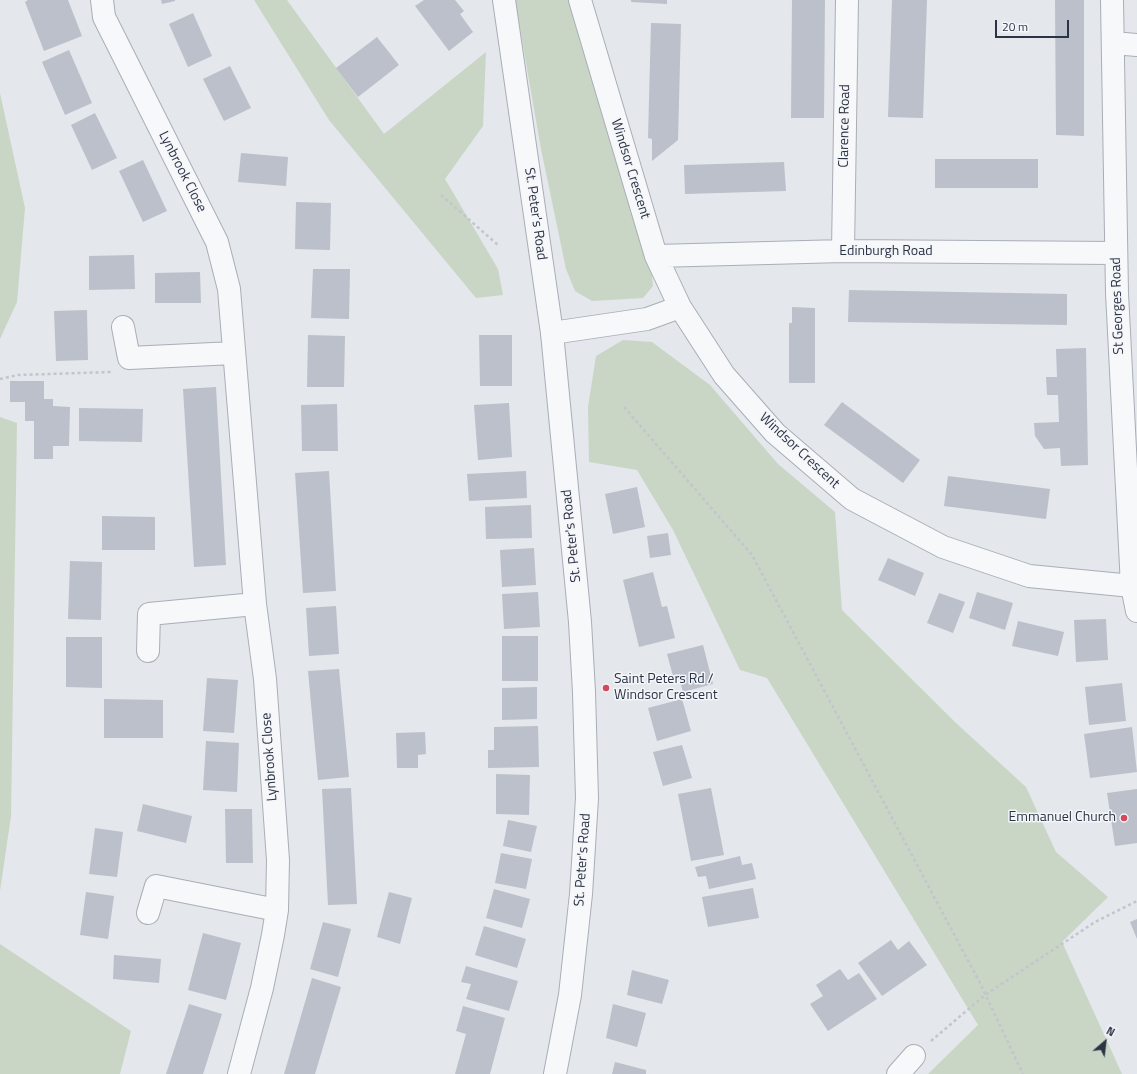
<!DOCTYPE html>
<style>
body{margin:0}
#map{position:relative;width:1137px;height:1074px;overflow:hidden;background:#e4e7ec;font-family:"Titillium Web",sans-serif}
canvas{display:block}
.north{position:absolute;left:1085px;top:1022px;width:40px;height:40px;-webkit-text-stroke:3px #f4f6f9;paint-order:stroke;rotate:28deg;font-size:11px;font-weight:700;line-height:16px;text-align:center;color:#2b3445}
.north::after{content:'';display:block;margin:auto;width:14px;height:18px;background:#2b3445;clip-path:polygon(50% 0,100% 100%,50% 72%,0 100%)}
.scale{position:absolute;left:995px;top:20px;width:74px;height:18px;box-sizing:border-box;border:2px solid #2b3445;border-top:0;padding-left:5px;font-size:12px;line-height:14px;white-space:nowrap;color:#2b3445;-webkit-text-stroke:3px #f4f6f9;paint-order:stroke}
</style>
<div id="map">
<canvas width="1137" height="1074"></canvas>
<div class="north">N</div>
<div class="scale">20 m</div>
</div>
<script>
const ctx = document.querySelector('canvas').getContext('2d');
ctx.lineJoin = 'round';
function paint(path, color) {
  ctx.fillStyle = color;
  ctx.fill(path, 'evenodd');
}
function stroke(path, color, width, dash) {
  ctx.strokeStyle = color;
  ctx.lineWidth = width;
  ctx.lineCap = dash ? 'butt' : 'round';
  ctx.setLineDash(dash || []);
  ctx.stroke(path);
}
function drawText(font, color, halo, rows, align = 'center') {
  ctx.font = font + ' "Titillium Web",sans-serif';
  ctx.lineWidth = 3;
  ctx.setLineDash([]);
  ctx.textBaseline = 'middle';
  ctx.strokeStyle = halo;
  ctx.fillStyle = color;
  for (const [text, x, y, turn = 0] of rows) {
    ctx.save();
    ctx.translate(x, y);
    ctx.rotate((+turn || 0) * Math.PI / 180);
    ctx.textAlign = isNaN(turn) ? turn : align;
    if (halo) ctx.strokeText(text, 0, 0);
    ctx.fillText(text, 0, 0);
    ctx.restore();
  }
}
paint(new Path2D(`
 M254 0H287L384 134 486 52 483 126 445 179 498 269 503 295 476 298 329 120Z
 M515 0H570L651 266 653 286 643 298 592 301 575 291 566 269 541 149Z
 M0 93 25 208 17 302 0 339Z
 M623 340 652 342 710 385 778 464 835 512 842 610 956 723 1026 787 1056 852 1108 897 1062 942 1122 1074H928L978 1025 767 678 740 670 673 530 637 470 589 462 588 407 596 356Z
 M0 417 17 423 11 816 0 891Z
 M0 944 131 1031 120 1074H0Z`), '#c9d6c5');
paint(new Path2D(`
 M28 0H68L82 36 44 51 25 2Z
 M161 0H175V1L162 4Z
 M424 0H455L464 11 460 14 473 32 449 51 415 6Z
 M631 0H667V4L631 2Z
 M792 0H825L824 118H791Z
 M892 0H927L923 118 888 117Z
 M1055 0H1084V136L1056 135Z
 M193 13 212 56 188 67 169 24Z
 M651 23 681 24 678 140 652 161V139L648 138Z
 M377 37 399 65 358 97 336 68Z
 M69 50 92 103 65 115 42 62Z
 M230 66 251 108 224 121 203 79Z
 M95 113 117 158 92 170 71 125Z
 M241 153 288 157 286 186 238 182Z
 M935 159H1038V188H935Z
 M143 160 167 211 143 222 119 171Z
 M784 162 786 191 685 194 684 165Z
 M296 202 331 203 330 250 295 249Z
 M134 255 135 289 89 290V256Z
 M313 269H350L349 319 311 318Z
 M200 272 201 303H155V273Z
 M849 290 1067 294V325L848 322Z
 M792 307 815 308V383H789V323H792Z
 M87 310 88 360 56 361 54 311Z
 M308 335 345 336 344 387H307Z
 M479 335H512V386H480Z
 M1086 348 1088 465 1061 466 1060 448 1044 449 1035 436 1034 423 1059 422 1058 395H1047L1046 377H1057L1056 349Z
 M10 381H44V399H53V406L70 407 69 446H53V459H34V421H25V402H10Z
 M216 387 226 565 194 567 183 389Z
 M842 402 920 460 903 483 824 425Z
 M509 403 512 457 478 460 474 405Z
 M337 404 338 451H302L301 405Z
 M79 408 143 409 142 442 79 441Z
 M329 471 336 591 303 593 295 473Z
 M526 471 527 498 469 501 467 474Z
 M948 476 1050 489 1046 519 944 506Z
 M637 487 645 527 613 534 605 494Z
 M531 505 532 538 486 539 485 507Z
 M102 516 155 517V550H102Z
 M668 533 671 555 650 558 647 536Z
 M534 548 536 585 502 587 500 550Z
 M888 558 924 573 915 596 878 580Z
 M70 561 102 562 101 620 68 619Z
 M653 572 662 607 667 606 675 638 639 647 623 580Z
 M538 592 540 627 504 629 502 594Z
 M977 592 1013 603 1005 630 969 618Z
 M939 593 965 602 953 633 927 623Z
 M336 606 339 654 309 656 306 608Z
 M1106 619 1108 660 1076 662 1074 620Z
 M1018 621 1064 632 1058 656 1012 646Z
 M502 636H538V681H502Z
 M66 637H102V688L66 687Z
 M703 645 713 684 683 692 678 675 673 676 667 654Z
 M339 669 349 777 318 780 308 671Z
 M207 678 238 680 234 733 203 731Z
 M1122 683 1126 721 1089 725 1085 687Z
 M537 687V719L502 720V688Z
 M104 699 163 700V738H104Z
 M682 699 691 731 657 741 648 708Z
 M538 726 539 767 488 768V750H494V727Z
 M1132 727 1137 772 1090 778 1084 734Z
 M425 732 426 754 418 755V768H397L396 733Z
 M206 741 239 743 237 792 203 790Z
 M682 745 692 778 663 786 653 752Z
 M496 774 530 775 529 815 496 814Z
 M351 788 357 904 328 905 322 789Z
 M711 788 724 855 691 861 678 794Z
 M1137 789V843L1115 846 1107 793Z
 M143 804 192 816 186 843 137 831Z
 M225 809H252L253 863H226Z
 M508 820 537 826 531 852 503 846Z
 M95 828 123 832 117 877 89 874Z
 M501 853 532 859 526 889 495 883Z
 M740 856 742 865 752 863 756 879 709 889 706 876 698 877 695 867Z
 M753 888 759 918 708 927 702 897Z
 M494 889 530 899 522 928 486 918Z
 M86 892 114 896 108 939 80 935Z
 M389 892 412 898 400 944 377 937Z
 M1137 919V939L1130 922Z
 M323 922 351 929 338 977 310 969Z
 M484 926 526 939 517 968 475 955Z
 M203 933 241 943 226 1000 188 990Z
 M891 940 898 950 909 941 927 965 882 996 858 963Z
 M114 955 161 959 159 983 113 979Z
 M466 966 518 981 509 1011 466 999 471 984 461 982Z
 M840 969 848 980 859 973 877 999 828 1031 810 1004 823 996 816 985Z
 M632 970 669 980 662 1004 627 995Z
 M312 978 341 987 315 1074H284Z
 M189 1004 222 1014 205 1068 203 1074H166Z
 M613 1004 646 1013 637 1047 606 1038Z
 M463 1006 505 1018 490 1074H455L466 1034 456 1031Z
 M615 1062 646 1070V1074H612Z`), '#bbc0ca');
const minor = new Path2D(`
 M102 0 104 17 217 242 229 289 255 604 265 679 278 860 277 910 273 935 262 988 239 1074
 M580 0 656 256 680 307 724 375 775 433 852 499 943 547 1029 576 1132 586
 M1112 0 1117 293 1132 586 1137 611
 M1113 43 1137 45
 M843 251 847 0
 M656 256 843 251 1116 253
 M123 327 129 358 234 353
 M552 333 647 319 680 307
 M148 651 149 614 255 604
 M148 913 156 886 277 910
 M898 1074 914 1056`);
const tertiary = new Path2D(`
 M504 0 552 333 580 622 584 692 587 798 581 894 570 995 555 1074`);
stroke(minor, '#a9aeb7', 24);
stroke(tertiary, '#a9aeb7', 24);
stroke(new Path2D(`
 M441 195 498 245
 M0 379 18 375 111 372
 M624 407 752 555 980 983 1023 1074
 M931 1041 985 995 1095 922 1137 901`), '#c2c5cb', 2.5, [3, 3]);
stroke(minor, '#f7f8fa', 22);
stroke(tertiary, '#f7f8fa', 22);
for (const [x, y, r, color] of [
 [606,688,4,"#d1495b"],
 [1124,818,4,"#d1495b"]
]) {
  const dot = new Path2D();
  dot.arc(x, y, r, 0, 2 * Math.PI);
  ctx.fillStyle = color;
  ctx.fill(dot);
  stroke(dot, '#f4f6f9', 1.5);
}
drawText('14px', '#2b3445', '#f4f6f9', [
 ["Clarence Road",845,126,-89],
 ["Windsor Crescent",630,169,73],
 ["Lynbrook Close",182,172,63],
 ["St. Peter's Road",535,214,82],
 ["Edinburgh Road",886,252],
 ["St Georges Road",1118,306,-92],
 ["Windsor Crescent",799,451,43],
 ["St. Peter's Road",572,536,-96],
 ["Lynbrook Close",270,757,-94],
 ["St. Peter's Road",583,860,-86]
]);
drawText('14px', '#2b3445', '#f4f6f9', [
 ["Saint Peters Rd /",614,680],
 ["Windsor Crescent",614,696],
 ["Emmanuel Church",1116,818,"right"]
], 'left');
</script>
